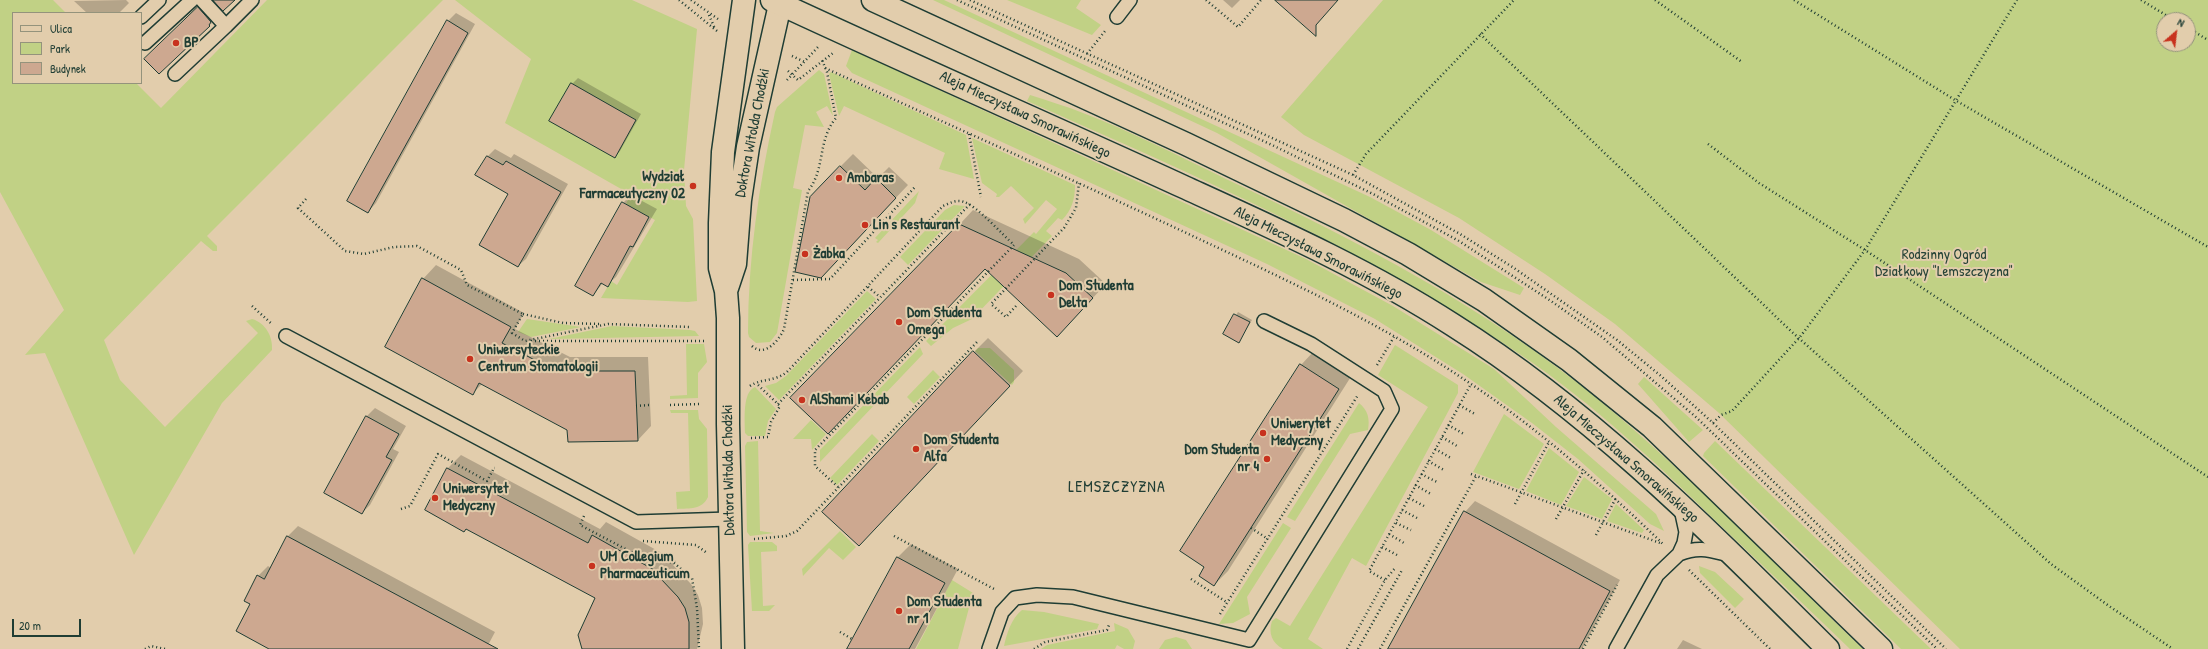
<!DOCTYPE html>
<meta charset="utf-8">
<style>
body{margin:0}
#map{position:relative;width:2208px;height:649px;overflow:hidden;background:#e2cdac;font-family:"Patrick Hand",sans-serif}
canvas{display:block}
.legend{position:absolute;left:12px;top:12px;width:130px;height:72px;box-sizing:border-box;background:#e2cdac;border:1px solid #94937c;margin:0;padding:5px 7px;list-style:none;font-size:12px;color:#1f3d34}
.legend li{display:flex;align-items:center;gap:8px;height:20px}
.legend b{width:20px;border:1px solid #94937c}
.north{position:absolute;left:2156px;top:12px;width:40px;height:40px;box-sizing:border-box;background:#e2cdac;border:1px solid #94937c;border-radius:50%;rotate:28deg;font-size:11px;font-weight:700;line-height:16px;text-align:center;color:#1f3d34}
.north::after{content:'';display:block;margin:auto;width:14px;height:18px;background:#c8321e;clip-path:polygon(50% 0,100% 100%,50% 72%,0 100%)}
.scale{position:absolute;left:12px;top:619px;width:69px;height:18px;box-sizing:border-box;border:2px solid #1f3d34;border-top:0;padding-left:5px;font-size:12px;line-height:14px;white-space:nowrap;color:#1f3d34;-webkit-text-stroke:3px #e2cdac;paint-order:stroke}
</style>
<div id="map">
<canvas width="2208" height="649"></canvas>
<ul class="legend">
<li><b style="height:5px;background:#e2cdac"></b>Ulica</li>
<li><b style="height:11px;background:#c1d185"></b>Park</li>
<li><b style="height:11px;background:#cda890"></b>Budynek</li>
</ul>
<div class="north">N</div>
<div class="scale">20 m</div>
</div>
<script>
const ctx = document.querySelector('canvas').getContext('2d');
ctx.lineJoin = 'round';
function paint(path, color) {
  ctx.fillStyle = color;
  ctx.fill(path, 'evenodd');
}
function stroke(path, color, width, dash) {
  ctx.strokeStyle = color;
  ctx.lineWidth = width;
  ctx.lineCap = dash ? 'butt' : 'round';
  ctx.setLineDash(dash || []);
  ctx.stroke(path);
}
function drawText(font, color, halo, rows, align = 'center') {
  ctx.font = font + ' "Patrick Hand",sans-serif';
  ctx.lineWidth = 4;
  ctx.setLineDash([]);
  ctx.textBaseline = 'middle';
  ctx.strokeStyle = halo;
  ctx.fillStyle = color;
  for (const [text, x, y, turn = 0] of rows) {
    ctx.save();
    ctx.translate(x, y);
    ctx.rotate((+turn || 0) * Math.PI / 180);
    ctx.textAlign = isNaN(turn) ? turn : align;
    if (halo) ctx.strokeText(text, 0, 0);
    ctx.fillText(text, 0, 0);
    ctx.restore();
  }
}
paint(new Path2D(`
 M0 0H53L66 13H13V83H136L161 108 267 0H443L207 236 217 246V251H213L201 241 104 340 120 380 165 427 258 333 246 321 252 319C266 323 273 337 272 350L222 403 134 555 45 353 25 355 64 310 0 192Z
 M455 0H632L697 29 684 170 686 206 693 219 697 301 688 302 601 298 611 281 617 285 655 220 626 204 630 194 505 123 531 59Z
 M933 0H944L1370 197 1431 230 1524 288 1520 295 1481 282 1217 133Z
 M1007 0H1081L1076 8 1101 25 1092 35Z
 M1383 0H2208V649H1960L1719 413 1615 324 1545 274 1459 218 1304 135 1281 117ZM2164 20H2188V44H2164Z
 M852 50 1306 259 1393 306 1494 369 1556 427 1656 514 1664 531 1650 524 1578 459 1532 423 1463 374 1375 319 1267 264 852 73 846 66Z
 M819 70 824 74 833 116 827 106 816 112 824 127 805 125 793 188 802 190 777 333 770 342 756 343 749 337 748 333C748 259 759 184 775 112L777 107Z
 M831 72 966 135 974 179 939 169 945 153 844 106 839 116 829 74Z
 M1030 95C1048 101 1066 106 1083 113 1132 132 1179 156 1226 179 1358 241 1487 308 1600 401 1693 478 1776 566 1863 649H1850C1807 607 1763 566 1719 524 1657 464 1594 404 1521 355 1368 250 1197 176 1027 101Z
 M972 138 1075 185C1075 199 1072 210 1062 220L1058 218 1046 231 1052 236 972 319 953 328 931 346 926 341 1034 232 1036 234 1057 209 1046 200 1025 224 1023 219 1034 208 1011 186 999 197H996L997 194 982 183Z
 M919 191 915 203 878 243 876 242 878 240 875 238Z
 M954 205 965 206 908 265 900 257 945 210Z
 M867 291 876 299 779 400 765 386 776 383 786 376Z
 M527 319 581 327 531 337 518 332Z
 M612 326 690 330 695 331 699 336 549 339Z
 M686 344H704L707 362 698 373V398L670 399V396L687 395Z
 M1395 345 1458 385V393L1366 566 1352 558 1308 639 1323 649H1283C1272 643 1268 633 1272 621L1276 618 1290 626 1428 407 1378 375Z
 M920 347 923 354 820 462V450Z
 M978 348H990L1014 370V382L1012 385 975 351Z
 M933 370 940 377 914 404 907 397Z
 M1644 377 1703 430 1689 442 1638 384Z
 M755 387 776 409 768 421 765 436H748L745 433C745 421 742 392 755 387Z
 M1359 403C1368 410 1370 419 1368 430L1350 434 1295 521 1287 517Z
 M670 410H698L699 419 707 429 708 497C702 510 690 508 677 509L676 492 690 491 688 413H671Z
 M1504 414 1544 444 1519 489 1473 472Z
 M811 420 826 434 812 450 811 439H793Z
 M872 434 879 441 837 485 830 478Z
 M758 441 760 531 774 533 750 536 747 532 745 446 747 442Z
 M1715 441 1931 649H1901L1703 456 1704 453Z
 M1549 448 1579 472 1561 505 1526 491Z
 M1584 477 1612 499 1602 519 1566 506Z
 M1616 504 1644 530 1642 533 1607 521Z
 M1283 523 1291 528 1247 597 1250 614 1233 623 1219 624Z
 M840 531 856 547 843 560 829 548 803 576 802 569Z
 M750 542H772L777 546V551L761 552 763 606 775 605 769 611H752L748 545Z
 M1699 566 1715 572 1744 599 1735 608 1700 573Z
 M952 580 973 593 958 649H916Z
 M1022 610 1044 612 1099 624 1097 629 1004 646C1007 633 1011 619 1022 610Z
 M1114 623 1128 629 1135 641 1133 649H1124L1117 645 1115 649H1041L1047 645 1115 631Z
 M1176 637 1186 640 1192 649H1159L1165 640Z`), '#c1d185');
paint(new Path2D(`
 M126 0 129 3 119 13H87L74 1Z
 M1223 0H1240L1232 8Z
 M201 5 213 19 210 21 212 23 159 73 145 59Z
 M456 13 475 24 376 203 368 212 448 21Z
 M578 78 641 114 620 151 615 157 572 84Z
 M495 149 511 158 514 154 568 184 526 259 518 266 510 193 487 157Z
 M853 154 878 178 889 167 908 185 833 264 810 197Z
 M631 195 657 209 616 277 607 285 603 283 593 295 623 203Z
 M973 210 1079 259 1106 284 1070 322 985 268 960 224Z
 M436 265 524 313 515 329 570 357H648L651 426 638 440 568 429 483 383 473 393 423 279Z
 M1238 312 1252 320 1239 341 1225 334Z
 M988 338 1023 371 872 531 974 352Z
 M1314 351 1352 375 1228 571 1214 585 1205 566 1301 365Z
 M375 408 406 426 393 449 399 452 370 505 362 513 325 492 367 416Z
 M461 455 600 529 606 522 676 561 673 565 691 584 698 595 702 608 703 624 697 649H583L596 598 467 528 427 509 448 468Z
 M1475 501 1620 580 1582 649H1390L1465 512Z
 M298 526 495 632 486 649H271L252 604 258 576 268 566 271 568 288 536Z
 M911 544 958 569 915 649H848L898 557Z
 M1683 640 1702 649H1677Z`), '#0003');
const building = new Path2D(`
 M213 0H235L223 11Z
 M1275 0H1338L1316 25V36Z
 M198 7 211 22 209 25 210 26 159 74 144 59Z
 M447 20 468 33 368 213 347 201Z
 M571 83 636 120 615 158 549 121Z
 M487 156 503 165 506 161 561 192 518 267 479 245 508 194 475 175Z
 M840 166 865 190 876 178 896 198 821 278 795 272 810 197Z
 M622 202 649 217 633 247 630 246 608 287 601 283 593 296 575 286Z
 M959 224 1066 273 1093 298 1057 337 985 269 828 434 790 398Z
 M422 278 511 327 502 343 556 371H635L638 441 568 442 567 430 479 383 473 395 385 347Z
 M1234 314 1250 322 1239 343 1223 334Z
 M973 351 1010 386 859 546 822 512Z
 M1300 364 1339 389 1214 586 1199 576 1204 567 1180 551Z
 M366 416 399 434 386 457 392 460 362 514 324 493Z
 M447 468 588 543 592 535 663 575 661 579 678 597 685 608 689 622V649H582L578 635 595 598 466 529 464 532 425 510Z
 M1464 511 1610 591 1579 649H1388Z
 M287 536 498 649H269L236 631 250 604 244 601 257 575 264 579Z
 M897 557 945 583 909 649H847Z`);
paint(building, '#cda890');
stroke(building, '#1f3d34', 1);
const service = new Path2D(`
 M202 0 226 26 252 0
 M141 17 159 0
 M1117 17 1130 0
 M145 43 192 0
 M175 74 226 26
 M286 336 636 522 729 519
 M1679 554C1699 546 1709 550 1729 555
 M989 649 1002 612 1015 598 1037 595 1073 597 1249 640 1392 409 1384 391 1311 344 1264 321
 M1616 649 1657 575 1679 554 1684 543 1686 532 1681 509`);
const tertiary = new Path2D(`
 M727 288 735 264 740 200 748 147 781 0
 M733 649 728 424V318L726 291 720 268V223L723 152 744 0`);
const secondary = new Path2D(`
 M772 0C909 64 1047 124 1184 187 1276 229 1368 270 1453 325 1594 414 1710 532 1828 649
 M873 0 1186 144 1344 220 1408 254 1484 300 1569 360 1652 427 1881 649`);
stroke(service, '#1f3d34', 16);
stroke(tertiary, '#1f3d34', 25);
stroke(secondary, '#1f3d34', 25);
stroke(new Path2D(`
 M679 0 717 31
 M691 0 718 19
 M957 0 1272 145 1373 194 1459 241 1551 301 1602 337 1697 418 1937 649
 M970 0 1353 175 1460 234 1514 268 1617 340 1661 376 1713 423 1946 649
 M1206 0 1238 27 1261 0
 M1655 0 1742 62
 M1794 0 1955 100 2208 247
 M2141 0 2174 20
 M709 15 715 29
 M2188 28 2208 40
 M1480 34 1792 332 2051 564 2109 606 2173 649
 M1087 54 1105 31
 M792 56 805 62
 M825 68C949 125 1074 180 1197 238 1289 281 1384 325 1468 382 1539 429 1602 485 1663 544
 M788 71 798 80 833 53
 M787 80 819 46
 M969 134 981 197
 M1708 144 1759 183 1865 250 2208 477
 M1353 175 1366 154 1514 0
 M306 199 298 208 345 251 364 254 394 247 417 246 461 270 467 285 523 314 512 333 525 341 608 324 691 327
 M793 280 830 279 915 187
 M868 287 880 297
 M252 306 272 324
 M1016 306 1006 317 991 304 1064 228 1076 208 1079 183
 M523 314 563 323 601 324
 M531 341H706
 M752 346C765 358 779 340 784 329L808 191C826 168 817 141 836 118L827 72 822 60
 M1377 365 1394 337
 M750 386C762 378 774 382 787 372L943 206C950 203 957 199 964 202 976 205 1004 236 1014 245L815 450V466L838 487
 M778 404 970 204
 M670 405 700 404
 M1459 405 1475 414
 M636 406 649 405
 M1713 423 1721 415 1732 411 1800 337 1865 250 2017 0
 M1448 425 1464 434
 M1442 437 1457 446
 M751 438 768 437 771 422 780 406 756 383
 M1435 449 1451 458
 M1428 461 1444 470
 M1421 474 1437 482
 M1471 474 1660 543
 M1415 485 1431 494
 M1409 498 1424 506
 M1515 504 1549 442
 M401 509 410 506 438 454 487 481 494 468H495
 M1402 510 1417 518
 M584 516 580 525 635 554 633 558
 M1556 519 1584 470
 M1396 523 1411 530
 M1251 528 1268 539
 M1389 534 1404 543
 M1596 535 1616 498
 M894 536 996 590
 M754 539 786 536 797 531 977 342
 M643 541 696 545 707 553
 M1382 547 1397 555
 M635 554 674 563 692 578 697 608 699 649
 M1689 570 1770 649
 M1191 579 1228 603
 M1385 580 1369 571 1471 384
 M1220 614 1358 395
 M840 632 852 639
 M145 649 151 646 165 649
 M1034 649 1045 642 1107 630 1109 625
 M1347 649 1385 580 1396 567
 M1358 649 1402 570
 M1380 649 1476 476
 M1583 649 1617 585`), '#1f3d34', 2.5, [1, 3]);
stroke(service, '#e2cdac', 13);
stroke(tertiary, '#e2cdac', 22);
stroke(secondary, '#e2cdac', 22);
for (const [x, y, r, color] of [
 [176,43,4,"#c8321e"],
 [839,178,4,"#c8321e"],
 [693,186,4,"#c8321e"],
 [865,225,4,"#c8321e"],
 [805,254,4,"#c8321e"],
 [1051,295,4,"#c8321e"],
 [899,322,4,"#c8321e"],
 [470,359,4,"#c8321e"],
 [802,400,4,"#c8321e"],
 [1263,433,4,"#c8321e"],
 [916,449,4,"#c8321e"],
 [1267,459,4,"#c8321e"],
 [435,498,4,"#c8321e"],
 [592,566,4,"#c8321e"],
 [899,611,4,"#c8321e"]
]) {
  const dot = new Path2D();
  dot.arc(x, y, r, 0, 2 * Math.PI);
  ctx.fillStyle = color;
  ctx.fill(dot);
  stroke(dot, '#e2cdac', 1.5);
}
drawText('bold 15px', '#1f3d34', '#e2cdac', [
 ["BP",184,43],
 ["Wydział",685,177,"right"],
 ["Farmaceutyczny 02",685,194,"right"],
 ["Ambaras",847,178],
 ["Lin's Restaurant",873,225],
 ["Żabka",813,254],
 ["Dom Studenta",1059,286],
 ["Delta",1059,303],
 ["Dom Studenta",907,313],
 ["Omega",907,330],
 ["Uniwersyteckie",478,350],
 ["Centrum Stomatologii",478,367],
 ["AlShami Kebab",810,400],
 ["Uniwerytet",1271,424],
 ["Medyczny",1271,441],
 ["Dom Studenta",924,440],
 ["Alfa",924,457],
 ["Dom Studenta",1259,450,"right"],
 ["nr 4",1259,467,"right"],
 ["Uniwersytet",443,489],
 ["Medyczny",443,506],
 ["UM Collegium",600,557],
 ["Pharmaceuticum",600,574],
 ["Dom Studenta",907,602],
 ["nr 1",907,619]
], 'left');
drawText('15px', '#1f3d34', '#e2cdac', [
 ["Aleja Mieczysława Smorawińskiego",1025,115,25],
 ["Doktora Witolda Chodźki",753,133,-79],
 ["Aleja Mieczysława Smorawińskiego",1318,253,27],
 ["Aleja Mieczysława Smorawińskiego",1626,459,41],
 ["Doktora Witolda Chodźki",729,470,-91]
]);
drawText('15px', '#274438', '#e2cdac', [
 ["Rodzinny Ogród",1944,255],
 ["Działkowy \"Lemszczyzna\"",1944,272]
]);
ctx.letterSpacing = '1px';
drawText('16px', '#1f3d34', '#e2cdac', [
 ["LEMSZCZYZNA",1117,488]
]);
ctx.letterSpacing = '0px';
</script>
